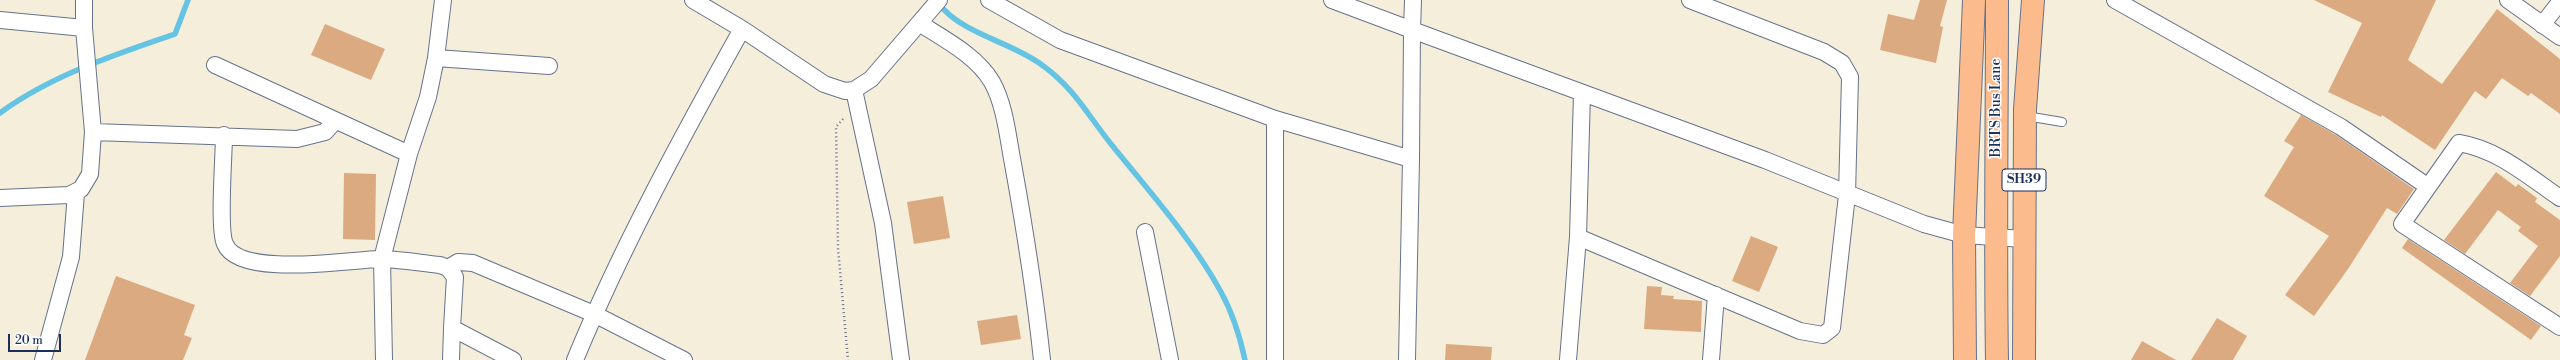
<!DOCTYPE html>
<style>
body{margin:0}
#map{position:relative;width:2560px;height:360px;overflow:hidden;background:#f4eedb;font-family:"Libre Bodoni",serif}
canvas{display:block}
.scale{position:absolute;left:8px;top:334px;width:53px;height:18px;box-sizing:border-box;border:2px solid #1b2f5e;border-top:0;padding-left:5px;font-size:12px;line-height:14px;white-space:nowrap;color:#1b2f5e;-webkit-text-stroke:3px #fff;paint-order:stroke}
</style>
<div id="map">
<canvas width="2560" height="360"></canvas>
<div class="scale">20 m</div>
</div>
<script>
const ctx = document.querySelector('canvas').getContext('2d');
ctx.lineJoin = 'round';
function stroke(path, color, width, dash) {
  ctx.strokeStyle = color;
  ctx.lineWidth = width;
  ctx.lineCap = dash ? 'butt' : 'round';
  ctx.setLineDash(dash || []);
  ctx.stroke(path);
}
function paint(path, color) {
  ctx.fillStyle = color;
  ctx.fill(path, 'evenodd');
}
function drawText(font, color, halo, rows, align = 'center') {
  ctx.font = font + ' "Libre Bodoni",serif';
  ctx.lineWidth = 3;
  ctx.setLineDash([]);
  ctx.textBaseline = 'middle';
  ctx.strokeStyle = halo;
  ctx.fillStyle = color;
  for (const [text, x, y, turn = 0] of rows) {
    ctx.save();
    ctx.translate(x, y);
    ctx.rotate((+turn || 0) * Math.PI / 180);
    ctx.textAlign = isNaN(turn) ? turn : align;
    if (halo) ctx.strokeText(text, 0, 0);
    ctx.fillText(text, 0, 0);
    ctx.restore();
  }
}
stroke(new Path2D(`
 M938 3C963 35 1010 41 1042 65 1074 88 1087 114 1111 144 1148 190 1193 240 1221 292 1232 312 1240 337 1245 360
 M0 113C50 76 116 54 175 34L188 0`), '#65c4e3', 5.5);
paint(new Path2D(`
 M1920 0H1947L1940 26 1943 27 1936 63 1880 50 1888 14 1914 20Z
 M2314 0H2436L2408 60 2442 84 2497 9 2560 59V114L2531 93 2528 96 2502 78 2486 99 2475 91 2435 150 2382 115 2381 117 2328 92 2362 23Z
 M325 24 385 49 371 80 311 55Z
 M2301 115 2336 135 2414 189 2397 214 2387 208 2348 269 2314 316 2285 295 2329 236 2264 196 2294 147 2284 141Z
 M2496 172 2516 187 2518 184 2537 198 2535 202 2560 220V256L2530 296 2510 283 2538 246 2518 231 2521 227 2498 210 2465 254 2444 240Z
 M344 173 376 174 375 240 343 239Z
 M943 196 950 238 914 244 907 202Z
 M1751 236 1778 247 1759 292 1732 281Z
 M2408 239 2541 326 2531 340 2402 248Z
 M116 276 195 305 184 335 192 338 183 360H85Z
 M1647 286 1662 287 1661 295 1674 296 1673 299 1702 301 1701 332 1644 329Z
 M1017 315 1021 339 981 345 977 321Z
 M2217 318 2247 336 2233 360H2191Z
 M2142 341 2176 360H2131Z
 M1446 344 1492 347 1491 360H1445Z`), '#dcaa81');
const service = new Path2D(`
 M2026 116 2062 122`);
const minor = new Path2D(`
 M84 0V28L93 132 297 139 325 132 335 121
 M693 0 742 29 824 84 845 91 854 90 871 79 939 0
 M989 0 1060 40 1275 119
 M1332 0 1412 30 1413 0
 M2115 0 2341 127 2427 186
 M2508 0 2560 37
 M0 20 84 28
 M919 23C944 39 977 56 992 82 1005 105 1008 138 1013 164 1025 230 1035 294 1042 360
 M2542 25 2560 2
 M436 58 549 66
 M215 65 409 154
 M854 90 883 223 901 360
 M224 135C224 156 218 229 225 244 239 278 347 260 379 259 399 259 420 263 440 265L448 268 455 277 452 328
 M1411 159 1412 30 1765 160 1924 224 1964 235 2024 239
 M0 198 69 195 81 189 90 174 93 132
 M2560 198C2528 176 2497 149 2459 143L2402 224 2560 327
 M1145 232 1170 360
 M1578 237 1582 93
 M448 268 458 262 473 263 594 314 684 360
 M43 360 71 257 76 193
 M384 360 382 259 409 154 428 97 436 58 443 0
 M451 360 452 328 513 360
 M575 360C621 248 683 135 742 29
 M1275 360V119L1411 159 1407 360
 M1568 360 1578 237 1800 331 1823 335 1832 328 1847 195 1850 77 1842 63 1824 52 1690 0
 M1711 360 1716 295`);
const primary = new Path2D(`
 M1965 360 1964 235 1974 0
 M1997 360C1995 240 1997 120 1997 0
 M2024 360 2025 109 2033 0`);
stroke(service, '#67728a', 10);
stroke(minor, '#67728a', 18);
stroke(primary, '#67728a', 24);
stroke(new Path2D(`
 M843 119 836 127 838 248 848 360`), '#67728a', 2.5, [1, 3]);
stroke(service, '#fff', 8);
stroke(minor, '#fff', 16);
stroke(primary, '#fbbb8d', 22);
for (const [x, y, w] of [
 [2024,180,44]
]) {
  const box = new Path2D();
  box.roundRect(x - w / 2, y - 11, w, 22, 3);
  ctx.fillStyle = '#fff';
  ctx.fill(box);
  stroke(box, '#1b2f5e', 1);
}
drawText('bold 13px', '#1b2f5e', null, [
 ["SH39",2024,180]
]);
drawText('14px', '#1b2f5e', '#fff', [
 ["BRTS Bus Lane",1997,108,-90]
]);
</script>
